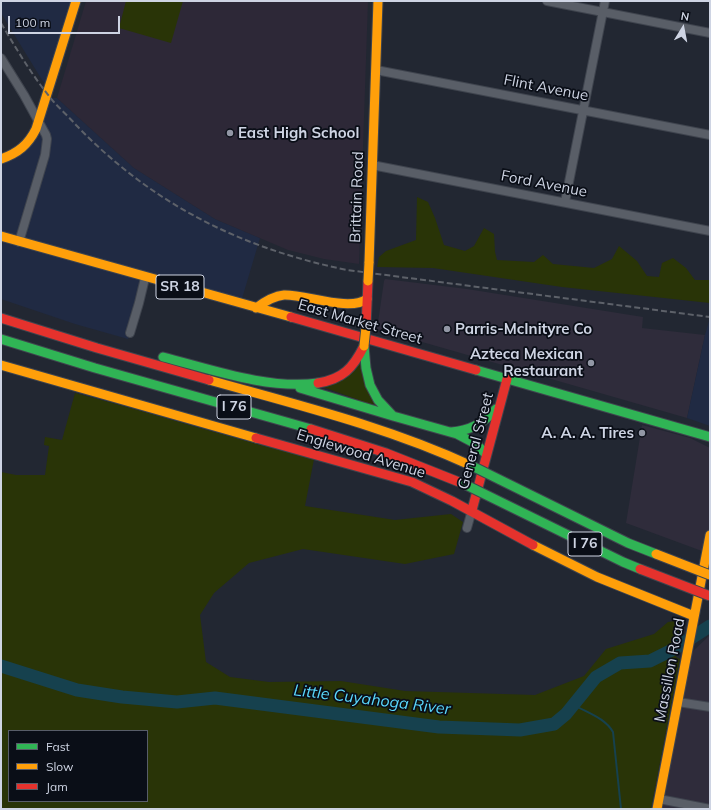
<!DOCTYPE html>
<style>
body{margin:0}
#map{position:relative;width:711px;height:810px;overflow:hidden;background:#222732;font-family:Mulish,sans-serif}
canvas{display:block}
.frame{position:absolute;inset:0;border:2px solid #ced4e3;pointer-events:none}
.legend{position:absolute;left:8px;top:730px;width:140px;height:72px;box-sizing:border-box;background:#0a0e17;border:1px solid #585d69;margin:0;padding:5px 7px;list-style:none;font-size:12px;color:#ced4e3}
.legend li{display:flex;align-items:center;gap:8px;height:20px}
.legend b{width:20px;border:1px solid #585d69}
.north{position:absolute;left:663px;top:8px;width:40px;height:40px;-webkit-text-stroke:3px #0a0e17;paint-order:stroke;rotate:10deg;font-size:11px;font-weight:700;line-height:16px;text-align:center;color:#ced4e3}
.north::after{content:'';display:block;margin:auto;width:14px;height:18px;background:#ced4e3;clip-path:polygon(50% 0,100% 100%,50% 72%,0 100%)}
.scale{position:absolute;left:8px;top:16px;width:112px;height:18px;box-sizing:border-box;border:2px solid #ced4e3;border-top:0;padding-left:5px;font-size:12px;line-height:14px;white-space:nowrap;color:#ced4e3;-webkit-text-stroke:3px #0a0e17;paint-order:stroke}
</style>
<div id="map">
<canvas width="711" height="810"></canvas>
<div class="frame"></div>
<ul class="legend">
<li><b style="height:5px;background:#30b455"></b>Fast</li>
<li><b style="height:5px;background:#ff9f0a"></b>Slow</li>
<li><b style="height:5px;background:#e5322d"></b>Jam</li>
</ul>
<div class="north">N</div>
<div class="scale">100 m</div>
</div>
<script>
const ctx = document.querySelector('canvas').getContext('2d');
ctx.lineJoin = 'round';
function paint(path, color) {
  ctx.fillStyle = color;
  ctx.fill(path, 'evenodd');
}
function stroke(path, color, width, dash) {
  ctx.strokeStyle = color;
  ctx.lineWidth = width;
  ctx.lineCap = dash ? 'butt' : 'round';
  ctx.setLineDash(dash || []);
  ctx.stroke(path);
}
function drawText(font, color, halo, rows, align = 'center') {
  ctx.font = font + ' Mulish,sans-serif';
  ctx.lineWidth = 3.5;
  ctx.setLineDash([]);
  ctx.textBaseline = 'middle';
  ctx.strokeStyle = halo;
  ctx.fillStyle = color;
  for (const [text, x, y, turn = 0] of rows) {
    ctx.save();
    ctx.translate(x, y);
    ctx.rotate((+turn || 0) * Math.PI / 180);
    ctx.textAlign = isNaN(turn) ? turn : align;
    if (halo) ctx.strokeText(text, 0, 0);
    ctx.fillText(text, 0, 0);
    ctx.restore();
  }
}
paint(new Path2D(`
 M385 279 467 289 643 317 642 328 705 335 687 418 377 329 384 281Z
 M642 425 690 438 710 448V554L626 523Z
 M710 635V704L682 699 690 654Z
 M679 704 710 709V806L661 797Z
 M660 800 702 809H658Z`), '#2f2c3b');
paint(new Path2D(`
 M1 1H76L50 89 42 80 1 13Z
 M49 98H57L134 168 215 219 260 238 241 302 22 240 47 154 41 122Z
 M40 127 44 135V146L18 240 1 235V160Z
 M4 239 142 279 128 339 75 324 1 299V249Z
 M709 321H710V426L687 418 705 335Z`), '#202a43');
paint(new Path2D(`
 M86 1H368L359 264 324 259 288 250 215 219 134 168 57 98Z`), '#2d2837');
paint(new Path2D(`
 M126 1H183L171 43 119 28Z
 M417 197 428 202 435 218 444 245 465 251 474 246 484 228 494 234 495 252 497 260 534 262 543 255 553 264 594 268 612 259 619 246 637 261 647 276 659 277 662 263 673 258 686 268 695 280H710V303L562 287 433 268 377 267 379 257 386 251 416 240Z
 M362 359 378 407 323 387Z
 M75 393C155 414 234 439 314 459L305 506 395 520 451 514 463 522 454 554 405 564 303 549 249 563 214 593 200 615 206 662 230 677 269 682 341 681 405 691 535 695 584 676 606 649 654 634 668 622 682 620 676 657 680 659 651 809H1V472L16 475H45L49 446 44 445 45 437 62 440ZM9 731H147V801H9Z`), '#293407');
stroke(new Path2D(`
 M574 705C588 713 605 718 613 732L621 809`), '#16414e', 2);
stroke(new Path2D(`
 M1 666 77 690 122 697 177 702 215 698 439 727 520 730 554 724 566 714 596 677 620 663 650 661 674 649 710 626`), '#16414e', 13);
const street = new Path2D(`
 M547 1 710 33
 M1 58 24 95 46 135 47 139 45 155 19 242
 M376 70 710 135
 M372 165 710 231
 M565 202 605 1
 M130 333 139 303 145 278
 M467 528 472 510
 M678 702 710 707
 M659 799 710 809`);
const fast = new Path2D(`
 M1 339 95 368 311 429
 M364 346 366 368 370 385 378 400 393 416 457 434 476 444 486 454
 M163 357C210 369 269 390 318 383
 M476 370 710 437
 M300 388 393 416
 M451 432C470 431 484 423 496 409`);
const slow = new Path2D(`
 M1 159C18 153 28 145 36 129L76 1
 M1 236 291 317
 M369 263 378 1
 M256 308C264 302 273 296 284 295 305 294 349 312 367 299
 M1 365 256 438
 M209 380C298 405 388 427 472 466
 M533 545 597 577 694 616
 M657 809 710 535`);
const jam = new Path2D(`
 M291 317 476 370
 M1 318 97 348 209 380
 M366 327 368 281
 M318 383C343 379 353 368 364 346
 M311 429 386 453 464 484
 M256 438 412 482 452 501 533 545
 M472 510 507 379`);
stroke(street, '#3f444e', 10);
stroke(fast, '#3f444e', 11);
stroke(slow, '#3f444e', 11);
stroke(jam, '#3f444e', 11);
stroke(street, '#595e67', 8);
stroke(fast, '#30b455', 9);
stroke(slow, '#ff9f0a', 9);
stroke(jam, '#e5322d', 9);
stroke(new Path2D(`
 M1 23C17 50 33 77 53 101 60 109 69 117 76 125 152 204 240 248 347 270L710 317`), '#5d6169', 2, [6, 3]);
const fastBridge = new Path2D(`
 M472 466 628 543 656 554
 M464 484 623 562 640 569`);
const slowBridge = new Path2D(`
 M368 281 369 263
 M364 346 366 327
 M656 554 710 575`);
const jamBridge = new Path2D(`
 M640 569 710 596`);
stroke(fastBridge, '#3f444e', 11, []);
stroke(slowBridge, '#3f444e', 11, []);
stroke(jamBridge, '#3f444e', 11, []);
stroke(fastBridge, '#30b455', 9);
stroke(slowBridge, '#ff9f0a', 9);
stroke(jamBridge, '#e5322d', 9);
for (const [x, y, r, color] of [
 [230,133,4,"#9297a5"],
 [447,329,4,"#9297a5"],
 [591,363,4,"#9297a5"],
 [642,433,4,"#9297a5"]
]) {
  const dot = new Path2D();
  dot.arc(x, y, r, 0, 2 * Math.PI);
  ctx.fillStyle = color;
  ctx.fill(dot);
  stroke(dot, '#0a0e17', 1.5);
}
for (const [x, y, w] of [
 [180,287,48],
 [234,407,34],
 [585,544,34]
]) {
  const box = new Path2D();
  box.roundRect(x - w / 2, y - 12, w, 24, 3);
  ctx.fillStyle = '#0a0e17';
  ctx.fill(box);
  stroke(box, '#ced4e3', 1);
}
drawText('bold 14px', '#ced4e3', null, [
 ["SR 18",180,287],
 ["I 76",234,407],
 ["I 76",585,544]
]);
drawText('15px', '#ced4e3', '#0a0e17', [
 ["Flint Avenue",546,88,11],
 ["Ford Avenue",544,184,11],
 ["Brittain Road",357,197,-88],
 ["East Market Street",360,322,16],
 ["General Street",476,441,-75],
 ["Englewood Avenue",361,454,17],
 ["Massillon Road",670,670,-79]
]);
drawText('bold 15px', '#ced4e3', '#0a0e17', [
 ["East High School",238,133],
 ["Parris-McInityre Co",455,329],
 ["Azteca Mexican",583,354,"right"],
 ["Restaurant",583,371,"right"],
 ["A. A. A. Tires",634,433,"right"]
], 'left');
drawText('italic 16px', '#5ad8fc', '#0a0e17', [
 ["Little Cuyahoga River",372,700,7]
]);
</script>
